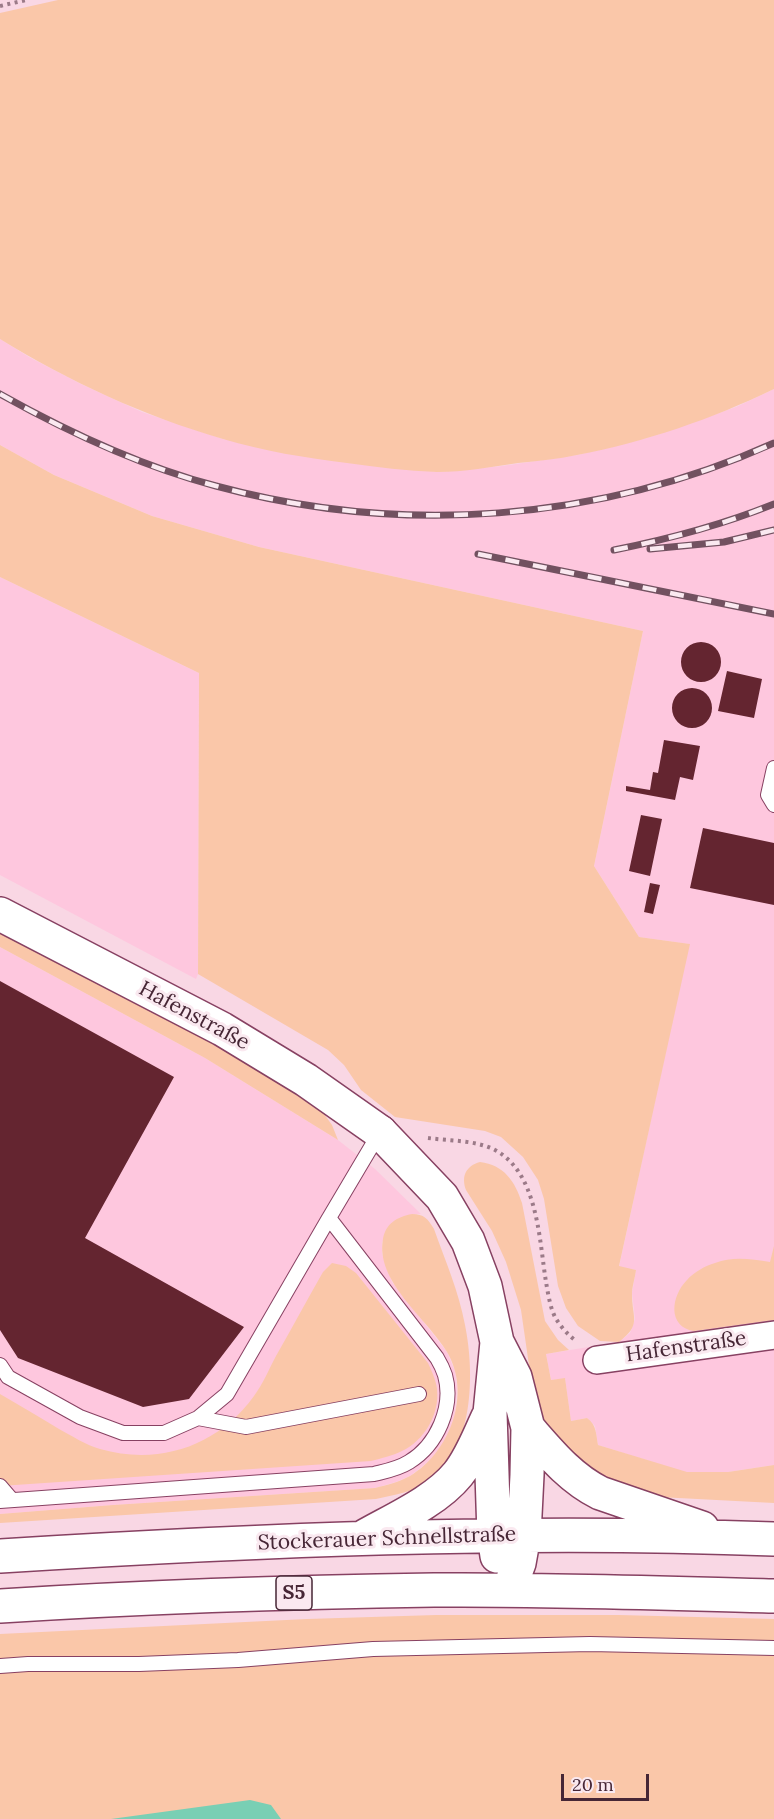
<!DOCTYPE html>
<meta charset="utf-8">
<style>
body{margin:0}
#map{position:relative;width:774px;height:1819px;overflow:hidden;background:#f9d7e4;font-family:Lora,serif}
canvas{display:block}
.scale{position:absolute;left:561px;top:1774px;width:88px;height:27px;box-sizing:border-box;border:3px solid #462635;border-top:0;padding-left:8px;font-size:18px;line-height:21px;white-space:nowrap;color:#462635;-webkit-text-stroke:4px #fae9f0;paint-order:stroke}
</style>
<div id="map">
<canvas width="774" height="1819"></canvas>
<div class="scale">20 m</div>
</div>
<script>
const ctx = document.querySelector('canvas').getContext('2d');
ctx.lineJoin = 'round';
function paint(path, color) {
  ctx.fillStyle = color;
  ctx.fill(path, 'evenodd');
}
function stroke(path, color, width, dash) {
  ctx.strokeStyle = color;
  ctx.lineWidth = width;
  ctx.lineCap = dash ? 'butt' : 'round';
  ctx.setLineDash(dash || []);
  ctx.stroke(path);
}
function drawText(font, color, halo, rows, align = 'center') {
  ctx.font = font + ' Lora,serif';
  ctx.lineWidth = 6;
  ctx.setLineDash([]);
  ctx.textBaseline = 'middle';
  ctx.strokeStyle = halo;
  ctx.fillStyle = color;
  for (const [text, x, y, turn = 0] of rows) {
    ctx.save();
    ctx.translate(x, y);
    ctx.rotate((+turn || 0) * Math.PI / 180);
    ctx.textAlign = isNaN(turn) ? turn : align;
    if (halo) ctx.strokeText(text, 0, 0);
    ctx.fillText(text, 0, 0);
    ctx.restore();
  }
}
paint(new Path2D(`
 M0 339 29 357 81 384 142 412 223 439 438 472 502 466 577 455 647 438 736 407 774 389V1465L728 1472 687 1473 598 1445 595 1426 587 1418 571 1421 565 1379 551 1380 546 1354 619 1342 630 1333 635 1319 632 1293 636 1270 619 1267 689 944 639 937 594 866 643 631 259 547 152 516 54 475 0 445Z
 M0 577 199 673 198 974 196 979 0 875Z
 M0 947 205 1058 338 1140 375 1169 421 1214H412L382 1242V1254L392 1282 447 1352 455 1371 457 1388 455 1413 451 1427 446 1440 436 1454 424 1465 410 1476 396 1482 375 1488 113 1505 0 1514Z`), '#fec7de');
paint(new Path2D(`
 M58 0H774V389C712 419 645 442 577 455 558 459 538 461 518 463 492 467 464 472 437 472 407 471 377 467 347 463 306 458 263 451 223 439 144 416 70 382 0 339V13Z
 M0 445 54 475 152 516 259 547 643 631 594 866 639 937 690 944 619 1266 636 1270C635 1278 632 1287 632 1294 632 1319 642 1324 619 1342L600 1341 578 1326 566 1308 558 1286 544 1199 538 1180 523 1157 501 1137 485 1131 395 1117 361 1090 344 1065 328 1050 198 974 199 673 0 577Z
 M0 931 212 1043 294 1093 324 1114 332 1125 338 1140 205 1058 0 947Z
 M480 1162C504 1165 515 1181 522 1203L545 1321 558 1340 569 1350 546 1354 551 1380 565 1378 571 1421 587 1418C597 1425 596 1435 598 1445L687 1472H728L774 1465V1503L659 1497 598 1478 561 1446 543 1419 536 1401 531 1379 521 1310 506 1262 492 1231 466 1190C461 1176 466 1166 480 1162Z
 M412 1214C424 1214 428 1219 434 1229 445 1260 459 1292 465 1325 475 1374 474 1451 428 1482 413 1492 394 1495 376 1499L0 1523V1514L113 1505 375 1488C387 1485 399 1482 410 1476 450 1452 472 1394 447 1352 427 1318 375 1282 383 1239 386 1223 397 1217 412 1214Z
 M774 1246V1320L694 1331C667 1327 671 1296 687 1280 694 1272 705 1266 715 1263 733 1256 751 1259 770 1262Z
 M332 1263 346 1266 356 1273 428 1363C432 1372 436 1380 437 1389 440 1414 424 1441 402 1451 392 1456 382 1458 371 1461L0 1486V1394C20 1406 40 1417 59 1429 72 1436 86 1445 100 1449 159 1466 218 1446 254 1396 263 1384 269 1369 276 1356 292 1328 307 1300 323 1272Z
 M436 1615H619L774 1619V1819H0V1634L307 1619Z`), '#fac7a9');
paint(new Path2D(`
 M250 1800 271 1805 281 1819H111Z`), '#79cfb4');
paint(new Path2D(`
 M681 662a20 20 0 1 1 40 0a20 20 0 1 1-40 0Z
 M727 671 762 679 754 718 718 711Z
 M672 708a20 20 0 1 1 40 0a20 20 0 1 1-40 0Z
 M664 740 700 746 693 780 680 777 675 800 626 791V786L650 790 653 772 658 773Z
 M641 815 662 819 650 876 629 871Z
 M703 828 774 843V905L690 888Z
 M650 883 660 885 653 914 644 912Z
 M0 981 174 1077 85 1238 244 1327 189 1399 143 1407 18 1358 0 1330Z`), '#642530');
const service = new Path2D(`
 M774 768 768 795 774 805
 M0 1365 8 1377 80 1417 123 1433H164L198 1418 227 1394 329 1218
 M198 1418 246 1427 419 1394
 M0 1486 12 1500
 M0 1501 374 1474C386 1471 398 1469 409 1462 437 1445 454 1407 445 1375 443 1369 440 1363 437 1358L329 1218 380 1132
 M0 1666 28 1664H139L238 1660 373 1649 590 1644 774 1648`);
const minor = new Path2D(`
 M597 1360 774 1335`);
const tertiary = new Path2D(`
 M0 914 222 1029 306 1080 380 1132`);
const trunk = new Path2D(`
 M380 1132 442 1197 468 1241 485 1286 497 1342 515 1377 528 1428 527 1475 524 1535 519 1563 509 1590
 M528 1428C550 1453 570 1478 600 1493L702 1528
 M365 1536C395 1519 436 1501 458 1474 471 1458 479 1436 488 1417
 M0 1556C258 1540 516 1529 774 1539
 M497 1556 494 1535 490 1413 497 1342
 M0 1606C144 1597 290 1592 434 1590 548 1589 661 1593 774 1596`);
stroke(service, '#874162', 16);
stroke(minor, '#874162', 30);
stroke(tertiary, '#874162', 36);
stroke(trunk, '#874162', 36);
stroke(new Path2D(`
 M0 6 26 0
 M428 1138C450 1141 476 1140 495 1150 538 1173 539 1239 546 1282 548 1293 550 1307 555 1317 560 1326 568 1335 576 1341`), '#9b7a88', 4, [3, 4.5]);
stroke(service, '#fff', 14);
stroke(minor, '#fff', 27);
stroke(tertiary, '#fff', 33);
stroke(trunk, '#fff', 33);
const rail = new Path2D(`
 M0 394C68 432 140 466 216 486 401 536 599 522 774 443
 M650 549 724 542 774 530
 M614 550C669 539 722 525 774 504
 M478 554 774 614`);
stroke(rail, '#725160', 7);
stroke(rail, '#fae9f0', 4.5, [14]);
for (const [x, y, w] of [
 [294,1593,36]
]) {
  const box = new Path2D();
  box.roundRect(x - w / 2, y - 17, w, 34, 4.5);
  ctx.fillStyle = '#fae9f0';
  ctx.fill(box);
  stroke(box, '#462635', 1.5);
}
drawText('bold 20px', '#462635', null, [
 ["S5",294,1593]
]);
drawText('21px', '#462635', '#fae9f0', [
 ["Hafenstraße",194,1016,28],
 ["Hafenstraße",686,1347,-8],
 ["Stockerauer Schnellstraße",387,1539,-2]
]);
</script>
